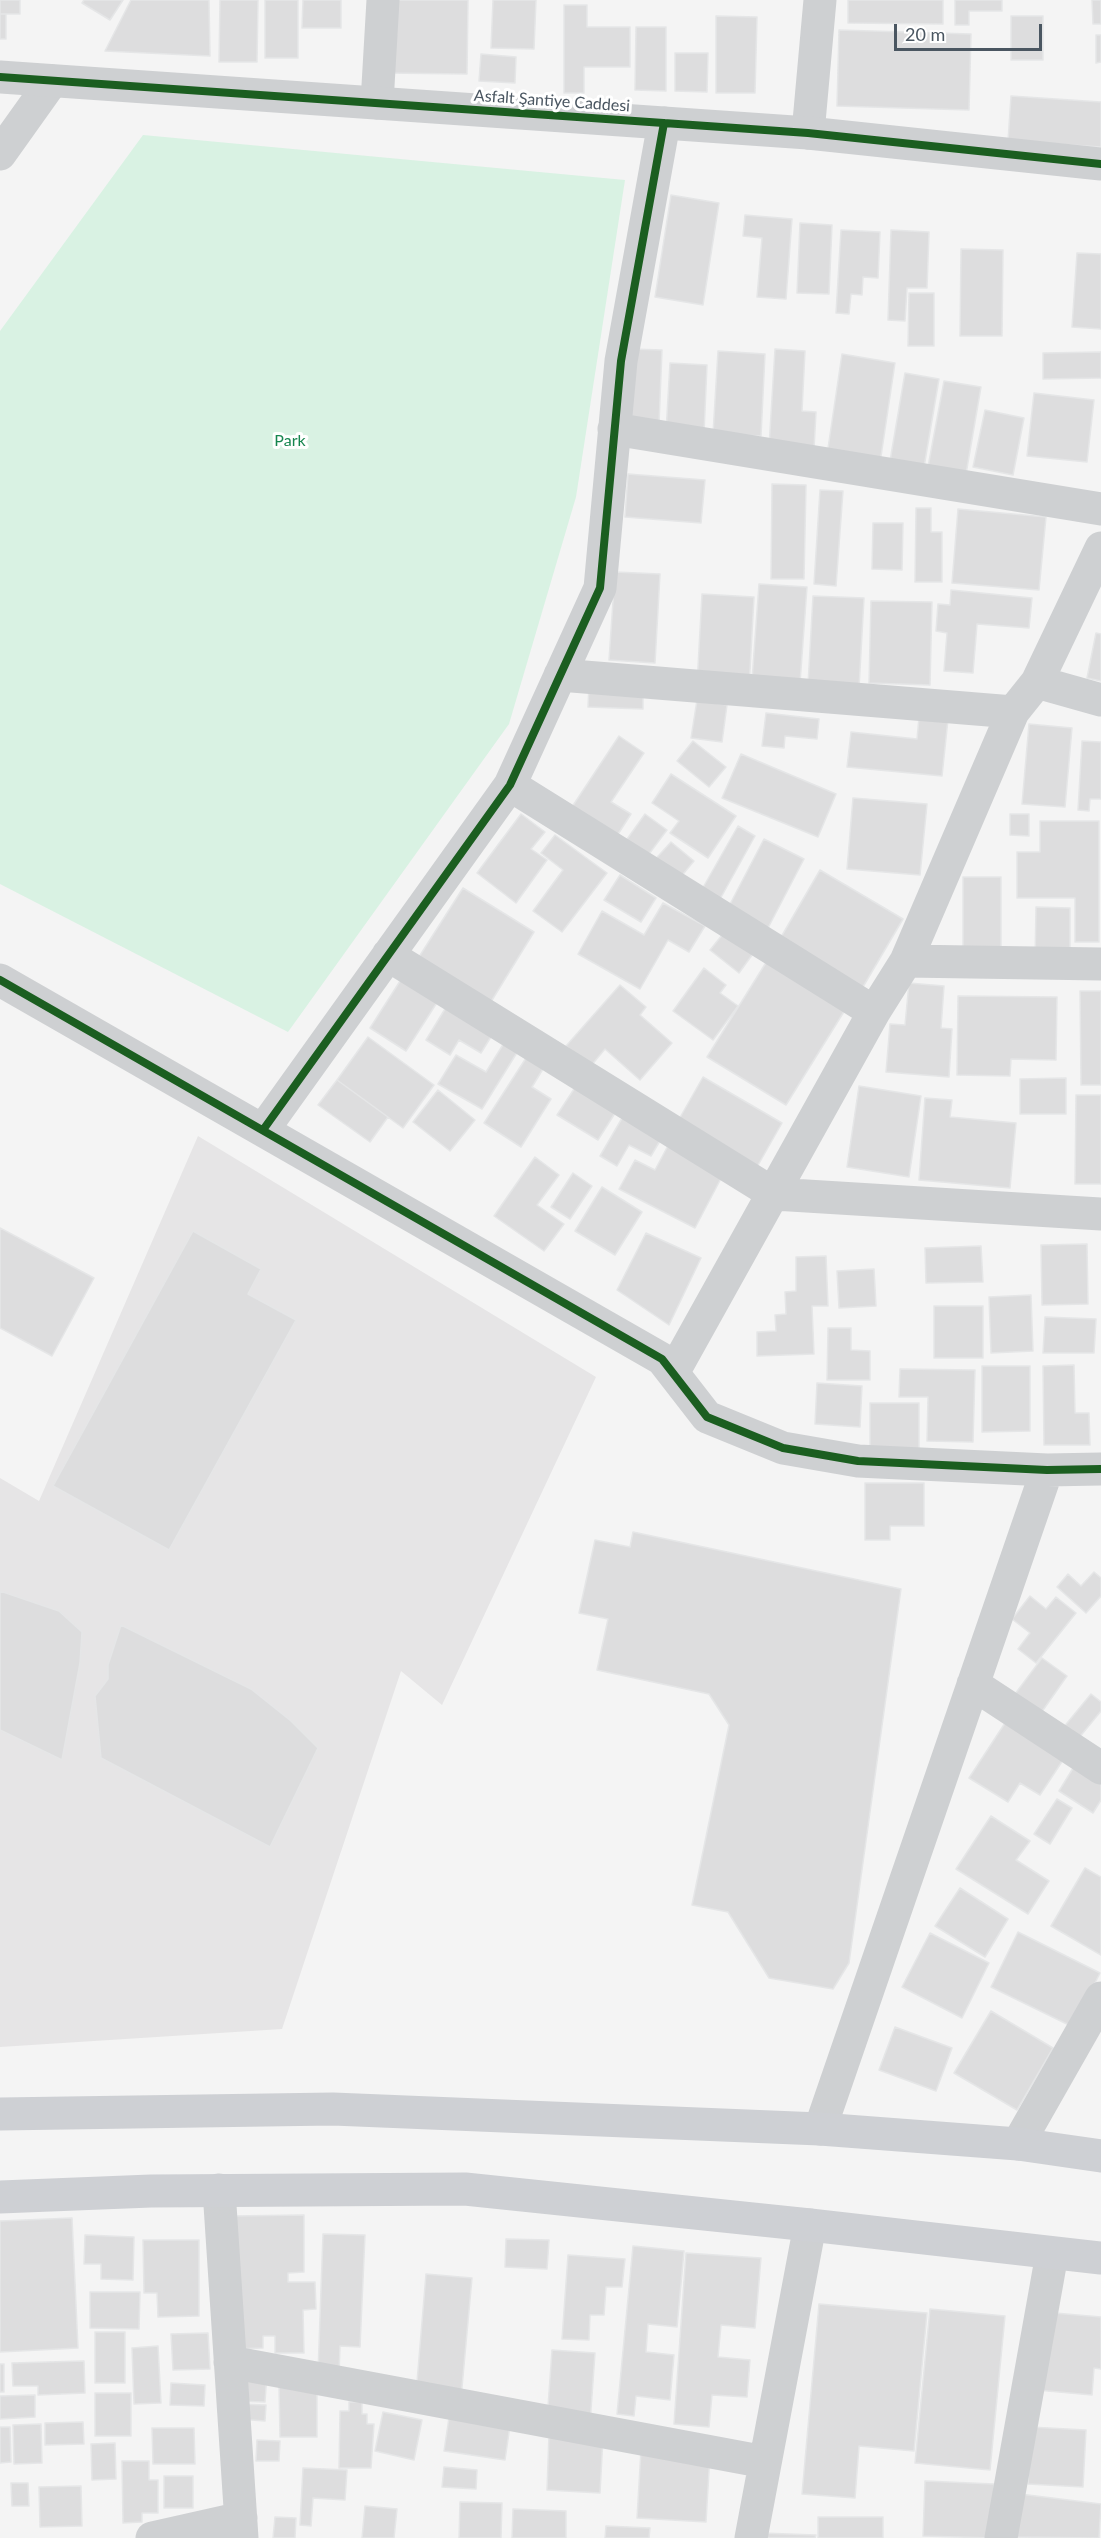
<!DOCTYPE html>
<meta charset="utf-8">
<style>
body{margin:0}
#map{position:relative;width:1101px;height:2538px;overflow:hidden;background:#f4f4f4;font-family:Lato,sans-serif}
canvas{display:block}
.scale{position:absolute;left:894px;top:24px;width:148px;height:27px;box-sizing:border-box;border:3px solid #4a5661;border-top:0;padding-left:8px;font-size:18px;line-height:21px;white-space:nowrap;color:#4a5661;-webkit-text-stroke:4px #fff;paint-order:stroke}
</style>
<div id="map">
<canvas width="1101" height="2538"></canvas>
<div class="scale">20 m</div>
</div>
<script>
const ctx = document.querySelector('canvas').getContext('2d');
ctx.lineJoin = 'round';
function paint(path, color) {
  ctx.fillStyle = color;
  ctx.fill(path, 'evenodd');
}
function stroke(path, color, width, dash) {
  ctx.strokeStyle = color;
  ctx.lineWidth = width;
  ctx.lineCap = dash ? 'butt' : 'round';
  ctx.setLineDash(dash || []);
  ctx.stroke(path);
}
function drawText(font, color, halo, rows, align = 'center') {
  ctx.font = font + ' Lato,sans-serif';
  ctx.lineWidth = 6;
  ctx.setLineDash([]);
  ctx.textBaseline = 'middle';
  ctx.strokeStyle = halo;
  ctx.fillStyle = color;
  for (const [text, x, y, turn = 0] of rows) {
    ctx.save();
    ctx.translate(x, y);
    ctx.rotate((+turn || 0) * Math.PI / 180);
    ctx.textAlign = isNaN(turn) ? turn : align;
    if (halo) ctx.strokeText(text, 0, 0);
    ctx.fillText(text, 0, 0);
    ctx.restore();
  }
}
paint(new Path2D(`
 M198 1136 596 1377 442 1705 401 1671 282 2029 0 2047V1478L39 1501Z`), '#e6e5e6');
paint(new Path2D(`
 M143 135 625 180 576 497 509 724 288 1032 0 884V331Z`), '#d9f2e3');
const building = new Path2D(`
 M0 0H20V14H0Z
 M84 0H123L110 20 82 3Z
 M131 0H209L210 56 105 51Z
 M220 0H258L257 62H219Z
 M265 0H298V58H265Z
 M303 0H341V28H302Z
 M386 0H468L467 74 385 73Z
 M493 0H536L534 49 491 48Z
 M848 0H943V24L848 23Z
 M955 0H1002V11H969V25H955Z
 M1092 0H1101V24H1093Z
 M564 5H587V27H630V67H584V93H564Z
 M0 14H6V39H0Z
 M716 16 757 17 755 93H716Z
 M1011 16H1043V60H1011Z
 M636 27H666V91L635 90Z
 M839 30 971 34 969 110 837 106Z
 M1096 35H1101V62L1096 63Z
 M675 53H708L707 92 675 91Z
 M481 54 516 57 515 83 479 81Z
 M1011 96 1101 102V147L1008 141Z
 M671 195 719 203 703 305 655 297Z
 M745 215 792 219 786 299 757 297 762 238 743 236Z
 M800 223 832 225 829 294 797 293Z
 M841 230 880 232 878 278 863 277 862 295 851 294 849 314 836 313Z
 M891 230 929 232 927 288H907L905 321 888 320Z
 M961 249 1003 250 1002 336H960Z
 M1077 253 1101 254V329L1072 327Z
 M909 293H934V346H908Z
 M631 349 662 350 659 424 628 423Z
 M775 349 805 351 802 411 816 412 814 449 769 447Z
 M718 351 765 354 761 436 713 434Z
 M1101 352V378L1043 379V353Z
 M842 354 895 363 880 463 827 455Z
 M670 363 707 365 704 433 666 432Z
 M905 373 939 379 924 467 890 461Z
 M944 381 981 387 966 474 928 467Z
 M1034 393 1094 400 1087 462 1027 456Z
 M985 410 1024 418 1013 475 973 467Z
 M628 474 705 480 701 523 625 517Z
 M772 484 806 485 804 579H771Z
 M820 490 843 491 836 586 814 584Z
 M916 508H931V532H942V582H915Z
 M958 509 1046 517 1039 590 952 583Z
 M873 523H903L902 570 872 569Z
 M615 572 660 574 655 663 609 660Z
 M759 584 807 587 800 683 752 680Z
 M951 590 1032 598 1029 628 977 624 973 673 944 671 947 633 936 631 938 604 950 605Z
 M702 594 754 597 749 688 697 685Z
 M813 596 864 598 859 688 808 685Z
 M871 601 932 602 930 685 869 683Z
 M1096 633 1101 634V681L1087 678Z
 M589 684 643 685V709L588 707Z
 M697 700 727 705 722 742 691 738Z
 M920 707 949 710 942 776 847 767 851 732 917 739Z
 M766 713 819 719 817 739 785 736 784 748 762 746Z
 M1029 724 1072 728 1065 807 1022 804Z
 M619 736 644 753 611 802 631 814 613 842 568 813Z
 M693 741 726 767 709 787 677 761Z
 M1082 741 1101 742V799H1090L1089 811 1078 810Z
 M741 754 836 794 818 837 722 798Z
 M671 774 736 816 708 858 670 833 679 821 652 803Z
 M853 798 927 804 920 875 847 869Z
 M521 814 545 832 531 849 547 860 516 903 477 873Z
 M645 814 667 830 646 858 625 842Z
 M1010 814H1029V836L1010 835Z
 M1040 821H1099V942H1075V898H1017V852H1040Z
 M738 826 755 836 719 901 701 891Z
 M555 835 607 873 562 932 533 911 563 870 541 853Z
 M764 839 804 859 768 928 728 908Z
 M671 842 694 861 674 885 650 865Z
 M820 870 903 919 860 992 777 944Z
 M620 875 656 898 641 922 604 900Z
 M963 877H1001V948L963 949Z
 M463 888 534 932 489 1005 417 960Z
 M663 903 705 926 689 952 668 940 640 989 578 954 602 911 644 935Z
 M1036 907 1070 908V962L1035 961Z
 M727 929 755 951 739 973 710 950Z
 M767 961 845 1010 786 1105 707 1057Z
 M704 968 726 985 720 993 738 1006 713 1040 673 1011Z
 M402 978 438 1001 406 1051 370 1028Z
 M909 983 944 986 941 1028 952 1029 949 1077 886 1072 890 1024 905 1025Z
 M620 985 646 1007 640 1015 672 1043 640 1080 605 1049 590 1067 566 1046Z
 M1080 991H1101V1085H1081Z
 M958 996 1057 997 1056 1060 1011 1059 1010 1076 957 1075Z
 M448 1004 494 1032 481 1053 459 1040 450 1055 426 1040Z
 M368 1037 434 1085 403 1128 337 1080Z
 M504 1043 518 1051 482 1109 438 1084 456 1055 486 1072Z
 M526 1058 543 1069 532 1087 551 1099 521 1147 484 1123Z
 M703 1077 782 1123 753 1174 674 1128Z
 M1066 1078V1114H1020V1079Z
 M337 1080 388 1117 370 1142 318 1105Z
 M576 1086 617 1110 598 1140 557 1115Z
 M859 1086 921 1096 909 1177 847 1167Z
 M438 1090 475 1120 450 1151 413 1122Z
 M1076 1095H1101V1184H1075Z
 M925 1098 952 1100 950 1117 1016 1123 1010 1188 919 1180Z
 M625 1113 664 1134 651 1156 629 1145 617 1166 600 1156Z
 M671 1140 726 1169 695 1228 619 1189 635 1160 655 1170Z
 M535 1157 559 1175 537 1205 564 1224 544 1251 494 1216Z
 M573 1173 592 1186 570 1219 551 1207Z
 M602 1187 642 1212 615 1255 575 1231Z
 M0 1228 94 1278 52 1356 0 1328Z
 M193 1231 261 1269 248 1294 296 1320 169 1550 53 1486Z
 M646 1233 701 1258 669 1325 617 1290Z
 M1087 1244 1088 1304 1042 1305 1041 1245Z
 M981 1246 983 1282 926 1283 925 1248Z
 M826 1256 828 1306H812L814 1354 757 1356V1332L776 1331 775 1315 786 1314 785 1292 796 1291V1257Z
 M874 1269 876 1306 839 1308 837 1271Z
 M1031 1295 1033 1351 991 1353 989 1297Z
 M934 1306H983V1358H934Z
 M1045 1317 1096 1319 1094 1353H1043Z
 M828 1328H851V1350L870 1351V1380H827Z
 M1074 1365 1075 1413H1089L1090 1445H1044L1043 1366Z
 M982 1366H1030V1431L982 1432Z
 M900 1369 975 1370 973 1442 927 1441 928 1397H899Z
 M817 1383 862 1386 860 1427 815 1424Z
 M870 1403H919V1456H870Z
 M865 1483H924V1526H890V1540H865Z
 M633 1532 901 1589 849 1963 833 1989 769 1978 728 1912 692 1905 729 1725 709 1694 597 1670 608 1619 579 1613 595 1540 630 1547Z
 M1094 1572 1101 1578V1596L1086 1613 1057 1587 1068 1574 1081 1586Z
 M0 1591 59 1611 82 1632 80 1663 62 1760 0 1730Z
 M1030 1596 1046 1609 1056 1597 1076 1613 1036 1663 1018 1649 1030 1633 1012 1619Z
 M121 1625 251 1689 291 1721 318 1748 270 1847 101 1758 95 1696 108 1679V1665Z
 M1042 1658 1067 1676 1041 1713 1015 1694Z
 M1091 1694 1101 1702V1711L1078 1739 1063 1728Z
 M1007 1720 1065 1757 1040 1795 1020 1783 1008 1802 969 1778Z
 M1075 1765 1101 1781V1800L1093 1813 1059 1791Z
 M1057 1799 1072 1808 1050 1844 1034 1834Z
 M991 1816 1030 1841 1016 1860 1049 1881 1028 1914 956 1869Z
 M1085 1868 1101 1877V1955L1051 1926Z
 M960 1888 1008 1919 985 1957 935 1926Z
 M1018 1932 1100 1973 1073 2027 991 1987Z
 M930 1933 989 1963 962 2018 902 1987Z
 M991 2011 1053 2048 1017 2110 954 2073Z
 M895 2027 952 2048 936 2091 879 2070Z
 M304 2215V2272L288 2273V2282H315L316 2309 303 2310 304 2353H275V2336H263V2348L232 2349 231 2216Z
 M72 2218 78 2348 0 2352V2221Z
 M323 2234 365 2235 360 2347 340 2346 339 2374 318 2373Z
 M85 2235 134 2237 133 2280 101 2279V2264H84Z
 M506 2239 549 2240 547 2269 505 2267Z
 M143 2240H199V2316L158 2317 157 2293H144Z
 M633 2246 684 2251 677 2327 648 2324 646 2352 674 2355 670 2400 636 2396 634 2416 617 2414Z
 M686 2253 761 2258 755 2328 721 2325 718 2357 750 2360 747 2397 712 2395 709 2427 674 2424Z
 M568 2255 625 2259 622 2287H606L604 2315H590L589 2340 562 2339Z
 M426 2274 472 2278 461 2398 416 2394Z
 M90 2292H140L139 2329 90 2328Z
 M819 2304 927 2313 914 2451 859 2446 855 2498 802 2494Z
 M930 2309 1005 2316 990 2470 915 2463Z
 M1043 2312 1101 2317V2369L1094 2368 1092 2395 1037 2390Z
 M95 2332H125V2383H95Z
 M208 2333 210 2369 173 2370 171 2334Z
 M158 2346 161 2403 134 2404 132 2348Z
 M552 2350 595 2353 590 2424 547 2421Z
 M84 2361 85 2393 38 2395V2386H13L12 2363Z
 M0 2364H4V2392H0Z
 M236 2372 267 2373 265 2402 236 2401Z
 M171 2383 205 2385 204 2406 170 2405Z
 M317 2385V2437H280L279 2386Z
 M95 2393H131V2436H95Z
 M35 2395V2417L0 2419V2396Z
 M349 2402H362V2414H367V2424H374L371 2468H339L340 2411H349Z
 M238 2404 266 2405 265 2421 238 2419Z
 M450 2411 511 2419 505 2460 444 2451Z
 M383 2412 422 2420 414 2460 375 2451Z
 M83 2422 84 2444 45 2445V2423Z
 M41 2424 42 2463 14 2464 13 2425Z
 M0 2427H10L11 2462 0 2463Z
 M1030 2427 1086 2430 1083 2487 1028 2484Z
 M152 2428H194L195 2464H153Z
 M549 2434 603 2437 600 2493 547 2490Z
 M257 2440 280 2441 279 2461H256Z
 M115 2443 116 2479 92 2480 91 2444Z
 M641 2450 710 2454 706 2522 637 2518Z
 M122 2461H149V2480H158V2513H142V2522L123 2523Z
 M444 2467 477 2470 476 2489 442 2487Z
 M303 2468 347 2470 345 2500 313 2498 311 2526 300 2525Z
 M164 2476H193V2508H164Z
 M925 2481 994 2484 992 2538 923 2536Z
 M11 2483H28L29 2506H12Z
 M81 2486 82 2526 40 2527 39 2487Z
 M1020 2494 1101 2504 1099 2538 1014 2537Z
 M460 2502 502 2503 501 2538H459Z
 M365 2506 397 2509 394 2538H362Z
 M513 2509 566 2511V2538H512Z
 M275 2517 296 2518 295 2538H273Z
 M818 2517H883V2538H818Z
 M606 2526 650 2528 649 2538H605Z
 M762 2533 816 2535 815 2538H762Z`);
paint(building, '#ddddde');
stroke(building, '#e5e6e7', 1.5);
stroke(new Path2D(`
 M377 103 383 0
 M808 133 820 0
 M0 154 52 81
 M614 429 1101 509
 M560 675 1013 712
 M1037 682 1101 700
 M510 785 874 1012
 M388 955 774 1194 1101 1214
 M906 961 1101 964
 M0 980 662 1359 707 1417 783 1448 858 1461 1047 1470 1101 1469
 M263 1130 510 785 600 588 621 361 664 123
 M673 1373 874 1012 906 961 1013 712 1037 682 1101 548
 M973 1684 1101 1768
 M820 2129 1047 1470
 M1018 2144 1101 1998
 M219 2190 242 2538
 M230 2362 765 2462
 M152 2538 241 2518
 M751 2538 810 2225
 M1001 2538 1052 2254`), '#ced0d2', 33);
stroke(new Path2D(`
 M0 77 808 133 1101 164`), '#ced0d2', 33);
stroke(new Path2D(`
 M0 2114 333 2109 820 2129 1018 2144 1101 2156
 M0 2197 151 2191 465 2189 810 2225 1101 2258`), '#ced0d4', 33);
stroke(new Path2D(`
 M0 77 808 133 1101 164
 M0 980 662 1359 707 1417 783 1448 858 1461 1047 1470 1101 1469
 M263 1130 510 785 600 588 621 361 664 123`), '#1b5e20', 8);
drawText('16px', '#4a5661', '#fff', [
 ["Asfalt Şantiye Caddesi",552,101,4]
]);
drawText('16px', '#17864f', '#fff', [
 ["Park",290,441]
]);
</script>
